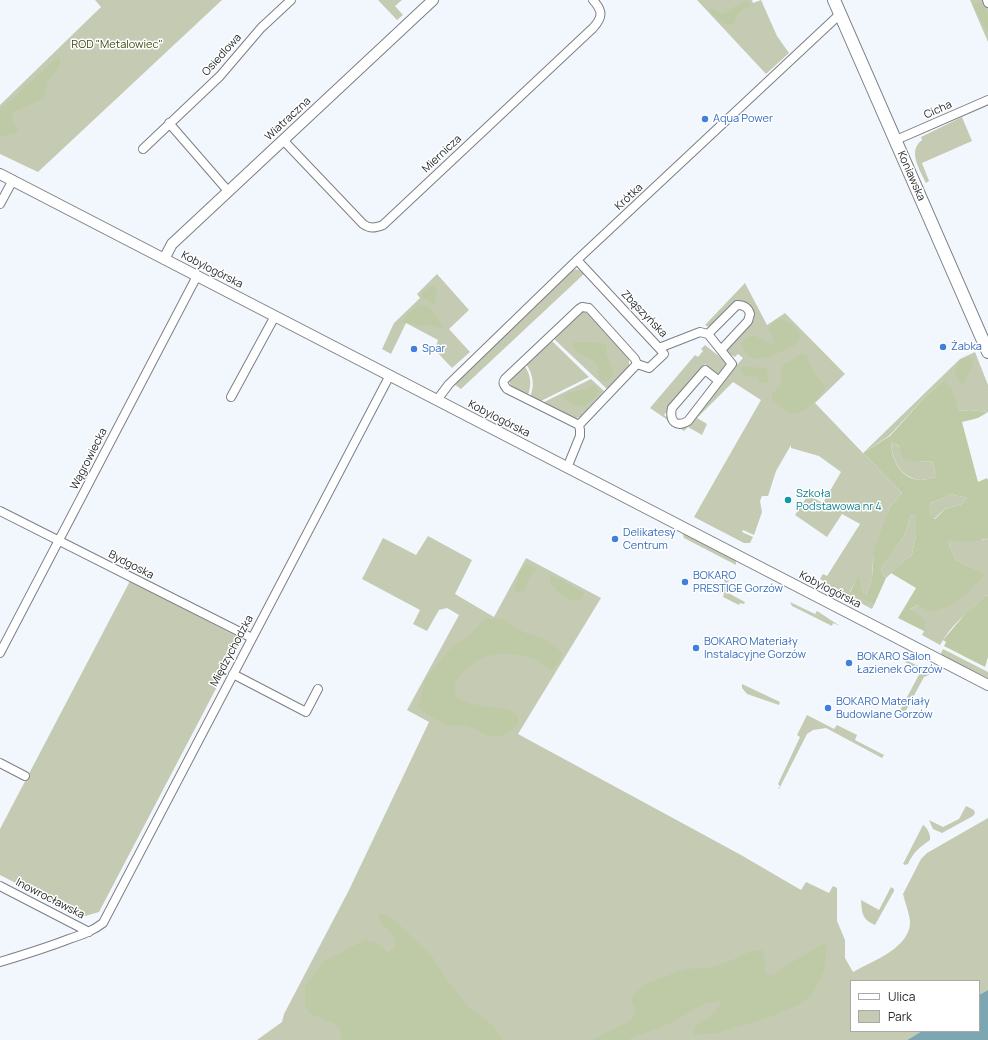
<!DOCTYPE html>
<meta charset="utf-8">
<style>
body{margin:0}
#map{position:relative;width:988px;height:1040px;overflow:hidden;background:#f2f7fd;font-family:Manrope,sans-serif}
canvas{display:block}
.legend{position:absolute;left:850px;top:980px;width:130px;height:52px;box-sizing:border-box;background:#fff;border:1px solid #a9a9aa;margin:0;padding:5px 7px;list-style:none;font-size:12px;color:#27292b}
.legend li{display:flex;align-items:center;gap:8px;height:20px}
.legend b{width:20px;border:1px solid #a9a9aa}
</style>
<div id="map">
<canvas width="988" height="1040"></canvas>
<ul class="legend">
<li><b style="height:5px;background:#fff"></b>Ulica</li>
<li><b style="height:11px;background:#c4cbb2"></b>Park</li>
</ul>
</div>
<script>
const ctx = document.querySelector('canvas').getContext('2d');
ctx.lineJoin = 'round';
function paint(path, color) {
  ctx.fillStyle = color;
  ctx.fill(path, 'evenodd');
}
function stroke(path, color, width, dash) {
  ctx.strokeStyle = color;
  ctx.lineWidth = width;
  ctx.lineCap = dash ? 'butt' : 'round';
  ctx.setLineDash(dash || []);
  ctx.stroke(path);
}
function drawText(font, color, halo, rows, align = 'center') {
  ctx.font = font + ' Manrope,sans-serif';
  ctx.lineWidth = 3;
  ctx.setLineDash([]);
  ctx.textBaseline = 'middle';
  ctx.strokeStyle = halo;
  ctx.fillStyle = color;
  for (const [text, x, y, turn = 0] of rows) {
    ctx.save();
    ctx.translate(x, y);
    ctx.rotate((+turn || 0) * Math.PI / 180);
    ctx.textAlign = isNaN(turn) ? turn : align;
    if (halo) ctx.strokeText(text, 0, 0);
    ctx.fillText(text, 0, 0);
    ctx.restore();
  }
}
paint(new Path2D(`
 M95 0H222L38 172 0 154V105L101 7Z
 M378 0H402L395 6 403 15 397 20Z
 M697 0H752L753 3 761 0 777 36 789 53 766 74Z
 M970 0H985L988 8V42Z
 M962 117 972 141 922 163 929 181 926 183C920 170 907 151 922 140L921 137Z
 M573 269 579 270 584 274 461 389 454 384Z
 M437 274 469 310 449 329 470 352 452 368 435 350 438 340 406 323 391 354 382 349 394 323 420 298 417 294Z
 M745 283 767 325 785 313 845 374 815 403 863 453 960 359 975 352 988 385V412L971 410 959 411 943 381 924 398 889 436 863 453 902 493 890 507 873 560 872 578 866 595 863 594 859 573 850 592 874 605 872 609 830 587V585L820 579 823 574 827 576 860 524 842 514 827 537 795 515 808 495 823 503 841 472 819 456 791 448V445L776 471 768 496H762L760 501 762 512 754 535 743 530 742 532 753 537 750 543H744L694 517 761 400 733 382 697 418 707 424 702 435 688 427 684 431 650 408 695 355 698 357 703 351 701 349 705 345 725 361C726 365 726 367 724 371 718 379 709 368 705 364L664 415 682 427 743 358 738 354 735 357 727 353 728 347 754 319C754 309 747 300 737 302L711 328 705 325Z
 M583 312 590 314 629 359V367L607 389 553 338 579 314Z
 M551 340 589 377 539 402 530 397C535 385 533 374 526 364Z
 M524 365C531 375 532 384 528 395 520 392 509 389 509 379Z
 M591 379 604 391 580 417 573 419 542 403Z
 M891 440 918 462 932 461 936 474V477C931 478 925 480 920 480 900 478 891 458 891 440Z
 M950 494 967 498 962 504 945 509 934 519 928 516 930 503 944 498Z
 M911 515 916 517V534L912 554 886 578 883 575 881 569 894 548 904 537Z
 M684 533 734 559 736 562V565L684 538 683 535Z
 M428 536 472 560 455 594 494 617 526 558 601 598 518 734 741 855 801 890 806 882 829 893 833 886 837 888V921L845 940V958L853 972C872 961 911 948 910 921 909 912 905 903 903 894L921 859 927 853 988 818V990L979 995V981H851V1031H922L907 1040H257L282 1022 284 1014 349 890 429 722 407 710 459 615 447 608 439 610 427 631 413 624 420 610 362 579 383 538 416 555Z
 M988 538V596L986 595C970 610 951 625 940 645L922 635 924 631 910 609 983 574 956 560 948 542 965 540H983Z
 M730 575 728 583V593L745 602 744 604 740 603 739 605 723 597 724 594 719 592 721 587 723 588 725 581H724L725 578 728 580Z
 M130 581 242 639 99 912 82 917 0 875V829Z
 M790 601 815 614 817 611 840 626 833 623 832 626 792 606 790 602 823 618Z
 M943 649 988 672V678L943 656 941 653Z
 M906 660 930 672 929 675 924 677 904 714 899 712 921 671 905 662Z
 M742 684 780 702 779 705 747 694 742 688Z
 M807 715 834 729 837 725 857 735 855 740 884 755 882 758 826 728 813 730 807 734 779 789H778L780 786 778 784 800 737 797 735Z
 M966 806 974 810 975 813 973 816 942 833 933 829 929 820 943 827 959 819Z
 M923 825C927 827 931 835 930 840 919 848 914 851 908 864L905 865 903 864Z
 M891 887 894 889V891L875 925C862 919 862 914 861 900L879 910Z`), '#c4cbb2');
paint(new Path2D(`
 M747 1 750 4V6L739 12 734 24C722 27 716 18 709 10L711 8 722 14C732 11 736 3 747 1Z
 M974 3 981 4 988 13V33L974 7Z
 M59 56C63 75 52 70 47 83 46 88 45 94 43 99L13 112 12 120 17 126 18 132 0 137V110Z
 M433 286 436 288 437 293 434 304 432 305 428 300 423 298 421 295 425 290Z
 M421 305 428 306 443 326 441 328H438L426 324C417 329 412 321 402 323 405 315 414 307 421 305Z
 M781 319C788 321 804 331 799 340 796 347 785 350 778 353 763 359 747 365 742 343L747 337 755 336 770 344 775 343 768 329 776 320Z
 M574 342C585 343 598 341 607 345 607 347 606 349 606 352 607 363 621 371 607 381L600 380C597 374 600 366 594 361 587 355 578 355 572 346Z
 M802 353 807 356 814 374 825 387C822 397 803 416 791 413 784 411 778 404 772 400V394L781 384V370L784 364 791 361Z
 M971 357 974 362 962 387 954 371 961 359Z
 M743 366 760 368 767 367 768 381 764 383 760 382 758 377 747 376 742 374 740 369Z
 M943 381 951 387 959 411 971 410 988 412 978 418 962 422 978 482 987 478 988 480V538C980 542 959 541 948 542L956 560 984 574 970 591 952 605 930 612 918 605 910 609 925 620 924 631 898 618 916 588 891 573 912 554 916 534V517L911 515 904 537 896 546 881 569 883 575 886 578 874 605 850 593 859 572 863 593 866 595 872 578 874 549 890 507 902 493 863 453 890 436 924 398ZM891 441 899 446 903 458 918 462 932 461 936 474V477C931 478 925 480 920 480 900 479 891 458 891 441ZM950 494 967 498 962 504 945 509 935 519 929 516 930 503 944 498Z
 M595 385 598 391C592 401 585 411 573 404 569 402 565 400 563 396 569 391 586 390 595 385Z
 M526 564 530 565 537 570V572L532 571 524 592 517 593 514 590 520 571Z
 M551 576 558 578 584 593 583 598C571 606 557 591 550 582Z
 M986 595 988 596V657L985 667 944 646 946 642 943 640 966 613Z
 M485 619H503L525 633 540 637 557 648 562 653 559 662 553 669C545 669 541 662 534 659 518 653 496 651 480 659 475 661 470 667 465 671 456 679 452 684 456 697 466 703 476 705 488 707 496 708 507 707 514 712 527 723 506 737 496 737 486 737 477 728 467 726 463 725 457 727 452 726 440 723 427 715 418 707L425 680 429 674 452 647 468 637 475 629Z
 M379 914H383L396 922 431 955 444 976 456 992 470 1008 493 1026 502 1040H342L339 1026 309 1013 305 1005V987L325 961 365 940 377 943 388 953 396 947 393 935 380 921Z
 M827 942 824 971 811 996 795 1006 767 1018 717 1033 694 1035V1027L712 1016 721 1004 720 1001 703 1004 673 1022 627 1040H592L630 1021 636 1012 632 1002 633 996 643 985 686 969 709 968 728 962 751 951 762 950C766 957 765 966 766 974L773 975 797 959Z`), '#bec9a5');
paint(new Path2D(`
 M988 990V1040H907L922 1031H979V995Z`), '#7ca7b2');
const minor = new Path2D(`
 M987 0 988 3
 M169 123 228 191
 M283 140 363 224C370 229 375 228 383 225L593 28C603 17 603 11 593 0
 M896 140 988 100
 M143 149 220 76 261 28 291 0
 M0 204 13 180
 M577 260 659 348 700 332 708 334
 M708 334 732 364 688 421C676 428 669 421 672 408L705 370 719 381
 M708 334 737 305C744 305 748 307 750 314L748 321 721 350
 M637 364 579 425 507 389C504 385 502 383 505 379L579 309 582 307 589 308 635 359 637 364 649 368 664 354 659 348
 M231 397 275 316
 M437 400 449 384 577 260 840 14
 M567 468 580 436V430L579 425
 M0 511 252 638
 M0 653 197 276
 M233 674 306 712 318 689
 M0 763 25 776
 M0 886 89 932
 M0 962C23 955 46 948 69 939 81 935 93 931 103 923L390 375`);
const tertiary = new Path2D(`
 M0 174 988 685
 M164 259 172 244 433 0`);
const secondary = new Path2D(`
 M834 0 988 352`);
stroke(minor, '#7b8085', 10);
stroke(tertiary, '#7b8085', 12);
stroke(secondary, '#7b8085', 14);
stroke(minor, '#fff', 8);
stroke(tertiary, '#fff', 10);
stroke(secondary, '#fff', 12);
for (const [x, y, r, color] of [
 [705,119,4,"#3f7fe0"],
 [943,347,4,"#3f7fe0"],
 [414,349,4,"#3f7fe0"],
 [788,500,4,"#0f9aa8"],
 [615,539,4,"#3f7fe0"],
 [685,582,4,"#3f7fe0"],
 [696,648,4,"#3f7fe0"],
 [849,663,4,"#3f7fe0"],
 [828,708,4,"#3f7fe0"]
]) {
  const dot = new Path2D();
  dot.arc(x, y, r, 0, 2 * Math.PI);
  ctx.fillStyle = color;
  ctx.fill(dot);
  stroke(dot, '#fff', 1.5);
}
drawText('11px', '#404b14', '#fff', [
 ["ROD \"Metalowiec\"",117,45]
]);
drawText('11px', '#27292b', '#fff', [
 ["Osiedlowa",222,55,-48],
 ["Cicha",938,110,-24],
 ["Wiatraczna",288,119,-43],
 ["Miernicza",442,154,-43],
 ["Koniawska",911,176,66],
 ["Krótka",629,197,-43],
 ["Kobylogórska",212,270,27],
 ["Zbąszyńska",644,314,46],
 ["Kobylogórska",499,419,27],
 ["Wągrowiecka",89,459,-63],
 ["Bydgoska",131,565,27],
 ["Kobylogórska",830,590,27],
 ["Międzychodzka",232,651,-62],
 ["Inowrocławska",50,899,27]
]);
drawText('11px', '#366cbe', '#fff', [
 ["Aqua Power",713,119],
 ["Żabka",951,347],
 ["Spar",422,349],
 ["Delikatesy",623,533],
 ["Centrum",623,546],
 ["BOKARO",693,576],
 ["PRESTIGE Gorzów",693,589],
 ["BOKARO Materiały",704,642],
 ["Instalacyjne Gorzów",704,655],
 ["BOKARO Salon",857,657],
 ["Łazienek Gorzów",857,670],
 ["BOKARO Materiały",836,702],
 ["Budowlane Gorzów",836,715]
], 'left');
drawText('11px', '#0d838f', '#fff', [
 ["Szkoła",796,494],
 ["Podstawowa nr 4",796,507]
], 'left');
</script>
